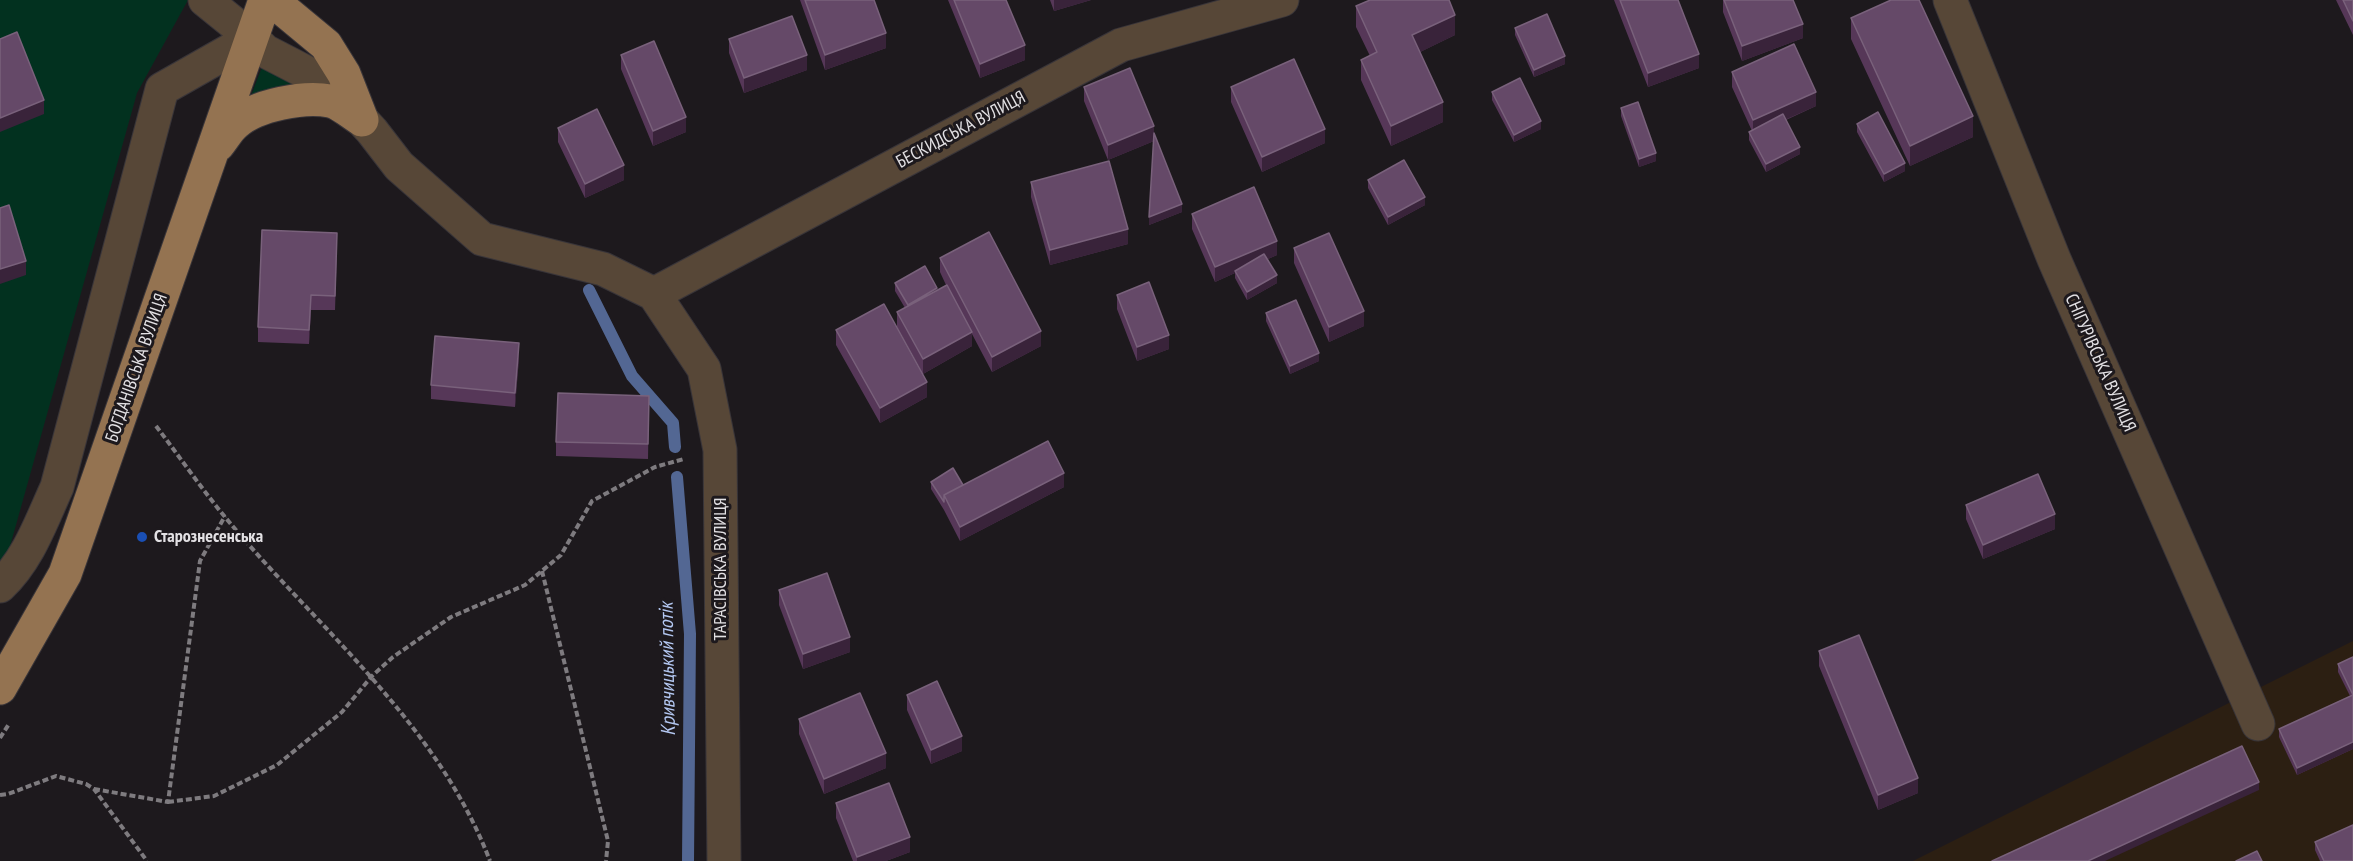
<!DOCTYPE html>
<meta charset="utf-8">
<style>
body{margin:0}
canvas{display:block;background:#1d191d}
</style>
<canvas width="2353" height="861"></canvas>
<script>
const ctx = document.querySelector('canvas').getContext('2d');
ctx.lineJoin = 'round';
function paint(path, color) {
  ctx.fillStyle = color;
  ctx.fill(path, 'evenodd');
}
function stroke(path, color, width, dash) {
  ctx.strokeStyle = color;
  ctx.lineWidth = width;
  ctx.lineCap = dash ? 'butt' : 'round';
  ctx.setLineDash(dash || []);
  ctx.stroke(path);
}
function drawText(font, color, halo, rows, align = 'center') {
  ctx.font = font + ' "PT Sans Narrow",sans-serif';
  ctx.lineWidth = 6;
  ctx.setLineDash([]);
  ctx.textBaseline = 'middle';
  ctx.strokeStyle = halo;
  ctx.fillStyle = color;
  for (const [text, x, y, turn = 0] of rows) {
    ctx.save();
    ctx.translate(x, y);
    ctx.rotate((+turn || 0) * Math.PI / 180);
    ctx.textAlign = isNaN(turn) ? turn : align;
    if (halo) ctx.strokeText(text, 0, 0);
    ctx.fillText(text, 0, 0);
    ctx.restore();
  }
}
paint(new Path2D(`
 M2353 641V861H1913Z`), '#2c1f12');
paint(new Path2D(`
 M0 0H188L137 93 0 582Z
 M262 67 308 84 280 86 250 98Z`), '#02311f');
stroke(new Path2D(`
 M589 290 632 376 673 423 675 447
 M677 477 690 634 688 861`), '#536793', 12);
const minor = new Path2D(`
 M205 0 252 38 265 51 323 81 336 92 372 131 399 166 482 239 603 269 654 294 704 369 720 450 724 861
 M1950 0 2054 259 2258 724
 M654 294 1121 45 1282 0
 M0 586C28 560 41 522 57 487L162 89 252 38`);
const major = new Path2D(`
 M279 0V6L326 45 344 74 362 120
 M218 145C224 138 229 128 236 123 256 105 304 96 330 101 340 103 352 114 362 120
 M0 688 65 574 265 0`);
stroke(minor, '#393539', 35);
stroke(major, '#393539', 35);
stroke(new Path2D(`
 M156 426C179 456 201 488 225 517 317 628 437 722 490 861
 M542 571 608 841 606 861
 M0 738 9 724
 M94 789 168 802 200 561 225 516
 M0 795 8 794 56 776 86 784 94 789 147 861
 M168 802 214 796 277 765 342 712 372 676 393 657 451 617 525 585 561 555 592 501 655 467 684 459`), '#7e7b7f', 4, [6, 3]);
stroke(minor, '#574737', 33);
stroke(major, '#947351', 33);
paint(new Path2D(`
 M800 0H874L886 48 825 70Z
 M948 0H1006L1025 60 980 78Z
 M1050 0H1091L1054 11Z
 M1614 0H1678L1699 68 1648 87Z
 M1723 0H1793L1803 38 1742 61 1723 12Z
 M2336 0H2353V35Z
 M1356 6 1455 35 1420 52 1443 122 1391 146 1361 80V60L1370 56 1356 27Z
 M1851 18 1973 137 1910 166 1851 39Z
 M1515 28 1565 64 1534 77 1515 35Z
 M729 39 807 70 744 93 729 53Z
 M621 55 686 132 653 146 621 69Z
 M1732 72 1816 106 1786 120 1800 154 1766 172 1749 140V132L1752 131 1732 87Z
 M1084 87 1154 133 1182 212 1149 225 1154 141 1108 160 1084 101Z
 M1231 87 1325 143 1262 172 1231 102Z
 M1492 92 1541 129 1514 142 1492 100Z
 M1621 108 1656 161 1639 167 1621 116Z
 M1857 124 1905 171 1884 182 1857 132Z
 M558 128 624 180 585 198 558 142Z
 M1368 180 1425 205 1388 225 1368 188Z
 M1031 182 1128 244 1050 265 1031 197Z
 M1192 214 1277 255 1268 259 1277 283 1247 300 1235 278V273L1215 282 1192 229Z
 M337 248 335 310H311L309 344 258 342V327Z
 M1294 248 1364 326 1329 342 1294 263Z
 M940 258 1041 346 992 372 972 334V346L923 374 897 327V312L905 308 895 291V283L937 290 946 285 940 272Z
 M1117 295 1169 349 1137 361 1117 309Z
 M1266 313 1319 361 1290 374 1266 321Z
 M836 330 927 397 880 423 836 345Z
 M519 358 515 407 431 399V385Z
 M649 396 648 459 556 456V442Z
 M931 482 963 485 1064 487 960 541 944 510 931 489Z
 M1966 505 2055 529 1983 559 1966 519Z
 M779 590 850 652 803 669 779 605Z
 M1819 651 1918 793 1878 810 1819 666Z
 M2353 657V749L2297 775 2279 737V729L2350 696 2338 672V664Z
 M907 695 962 751 931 764 907 710Z
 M799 719 886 768 824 794 799 734Z
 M836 803 910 852 886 861H853L836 818Z
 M2315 842 2353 861H2320L2315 850Z`), '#563758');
paint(new Path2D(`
 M1054 0H1091L1054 11Z
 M1455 15V35L1412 56V35Z
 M1803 24V38L1742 61V46Z
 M886 33V48L825 70V55Z
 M1025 45V60L980 78V64Z
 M1699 54V68L1648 87V73Z
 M807 55V70L744 93V78Z
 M1565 56V64L1534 77V70Z
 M1816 92V106L1753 134V120Z
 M44 100V114L0 132V118Z
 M1443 102V122L1391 146V126Z
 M1973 116V137L1910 166V146Z
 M686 117V132L653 146V131Z
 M1541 121V129L1514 142V135Z
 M1154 126V141L1108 160V145Z
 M1325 129V143L1262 172V157Z
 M1800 147V154L1766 172V164Z
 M1656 153V161L1639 167V159Z
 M1905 163V171L1884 182V174Z
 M624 165V180L585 198V184Z
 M1425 197V205L1388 225V217Z
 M1182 204V212L1149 225V217Z
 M1128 229V244L1050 265V250Z
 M1277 241V255L1236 273 1235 271V273L1215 282V267Z
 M26 261V275L0 284V269Z
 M1277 275V283L1247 300V292Z
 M937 288V296L908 312V305Z
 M311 295V310L309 344V330Z
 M1364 311V326L1329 342V327Z
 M1041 331V346L992 372V357Z
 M972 332V346L923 374V359Z
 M1169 335V349L1137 361V347Z
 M519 343V358L515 407V393Z
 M1319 353V361L1290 374V366Z
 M927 382V397L880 423V408Z
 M1064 473V487L960 541V527Z
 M2055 514V529L1983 559V545Z
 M850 637V652L803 669V654Z
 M962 736V751L931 764V750Z
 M2353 742V749L2297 775V768Z
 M886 753V768L824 794V779Z
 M1918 778V793L1878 810V795Z
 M2259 782V790L2105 861H2088Z
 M910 837V852L886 861H857V857Z`), '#39233a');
const building = new Path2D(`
 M805 0H874L886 33 825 55Z
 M954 0H1006L1025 45 980 64Z
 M1370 0H1449L1455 15 1412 35 1443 102 1391 126 1361 60 1377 52 1356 6Z
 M1620 0H1678L1699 54 1648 73Z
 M1724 0H1793L1803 24 1742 46Z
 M1891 0H1919L1973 116 1910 146 1851 18Z
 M2343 0H2353V21Z
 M1547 14 1565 56 1534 70 1515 28Z
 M792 16 807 55 744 78 729 39Z
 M17 32 44 100 0 118V39Z
 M654 41 686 117 653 131 621 55Z
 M1794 44 1816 92 1753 120 1732 72Z
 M1294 59 1325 129 1262 157 1231 87Z
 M1130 68 1154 126 1108 145 1084 87Z
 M1520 78 1541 121 1514 135 1492 92Z
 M1638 102 1656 153 1639 159 1621 108Z
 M597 109 624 165 585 184 558 128Z
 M1878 112 1905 163 1884 174 1857 124Z
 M1783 114 1800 147 1766 164 1749 132Z
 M1154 133 1182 204 1149 217Z
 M1404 160 1425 197 1388 217 1368 180Z
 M1109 161 1128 229 1050 250 1031 182Z
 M1254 187 1277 241 1215 267 1192 214Z
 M9 205 26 261 0 269V208Z
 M262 230 337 233 335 296 311 295 309 330 258 327Z
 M989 232 1041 331 992 357 940 258Z
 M1329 233 1364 311 1329 327 1294 248Z
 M1264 254 1277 275 1247 292 1235 271Z
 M925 266 937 288 908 305 895 283Z
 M1149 282 1169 335 1137 347 1117 295Z
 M947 285 972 332 923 359 897 312Z
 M1296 300 1319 353 1290 366 1266 313Z
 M884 304 927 382 880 408 836 330Z
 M435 336 519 343 515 393 431 385Z
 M558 393 649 396 648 444 556 442Z
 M1048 441 1064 473 960 527 944 495Z
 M953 468 963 485 944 495V502L931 482Z
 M2038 474 2055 514 1983 545 1966 505Z
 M827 573 850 637 803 654 779 590Z
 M1859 635 1918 778 1878 795 1819 651Z
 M2353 657V742L2297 768 2279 729 2353 695 2338 664Z
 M937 681 962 736 931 750 907 695Z
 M860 693 886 753 824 779 799 719Z
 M2242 746 2259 782 2088 861H1992Z
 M889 783 910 837 857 857 836 803Z
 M2353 825V861H2324L2315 842Z
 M2257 851 2262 861H2236Z`);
paint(building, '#654968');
stroke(building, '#79617b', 1.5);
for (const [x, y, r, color] of [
 [142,537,6,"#1a4fb4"]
]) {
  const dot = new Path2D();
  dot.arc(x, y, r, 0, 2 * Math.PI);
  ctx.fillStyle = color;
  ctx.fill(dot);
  stroke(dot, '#1d191d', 2);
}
drawText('18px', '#e3e1e4', '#1d191d', [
 ["БЕСКИДСЬКА ВУЛИЦЯ",961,130,-28],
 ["СНІГУРІВСЬКА ВУЛИЦЯ",2100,363,66],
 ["БОГДАНІВСЬКА ВУЛИЦЯ",137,368,-71],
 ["ТАРАСІВСЬКА ВУЛИЦЯ",721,569,-90]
]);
drawText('bold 18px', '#e3e1e4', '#1d191d', [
 ["Старознесенська",154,537]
], 'left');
drawText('italic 20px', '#b4c8f2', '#1d191d', [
 ["Кривчицький потік",668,669,-91]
]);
</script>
